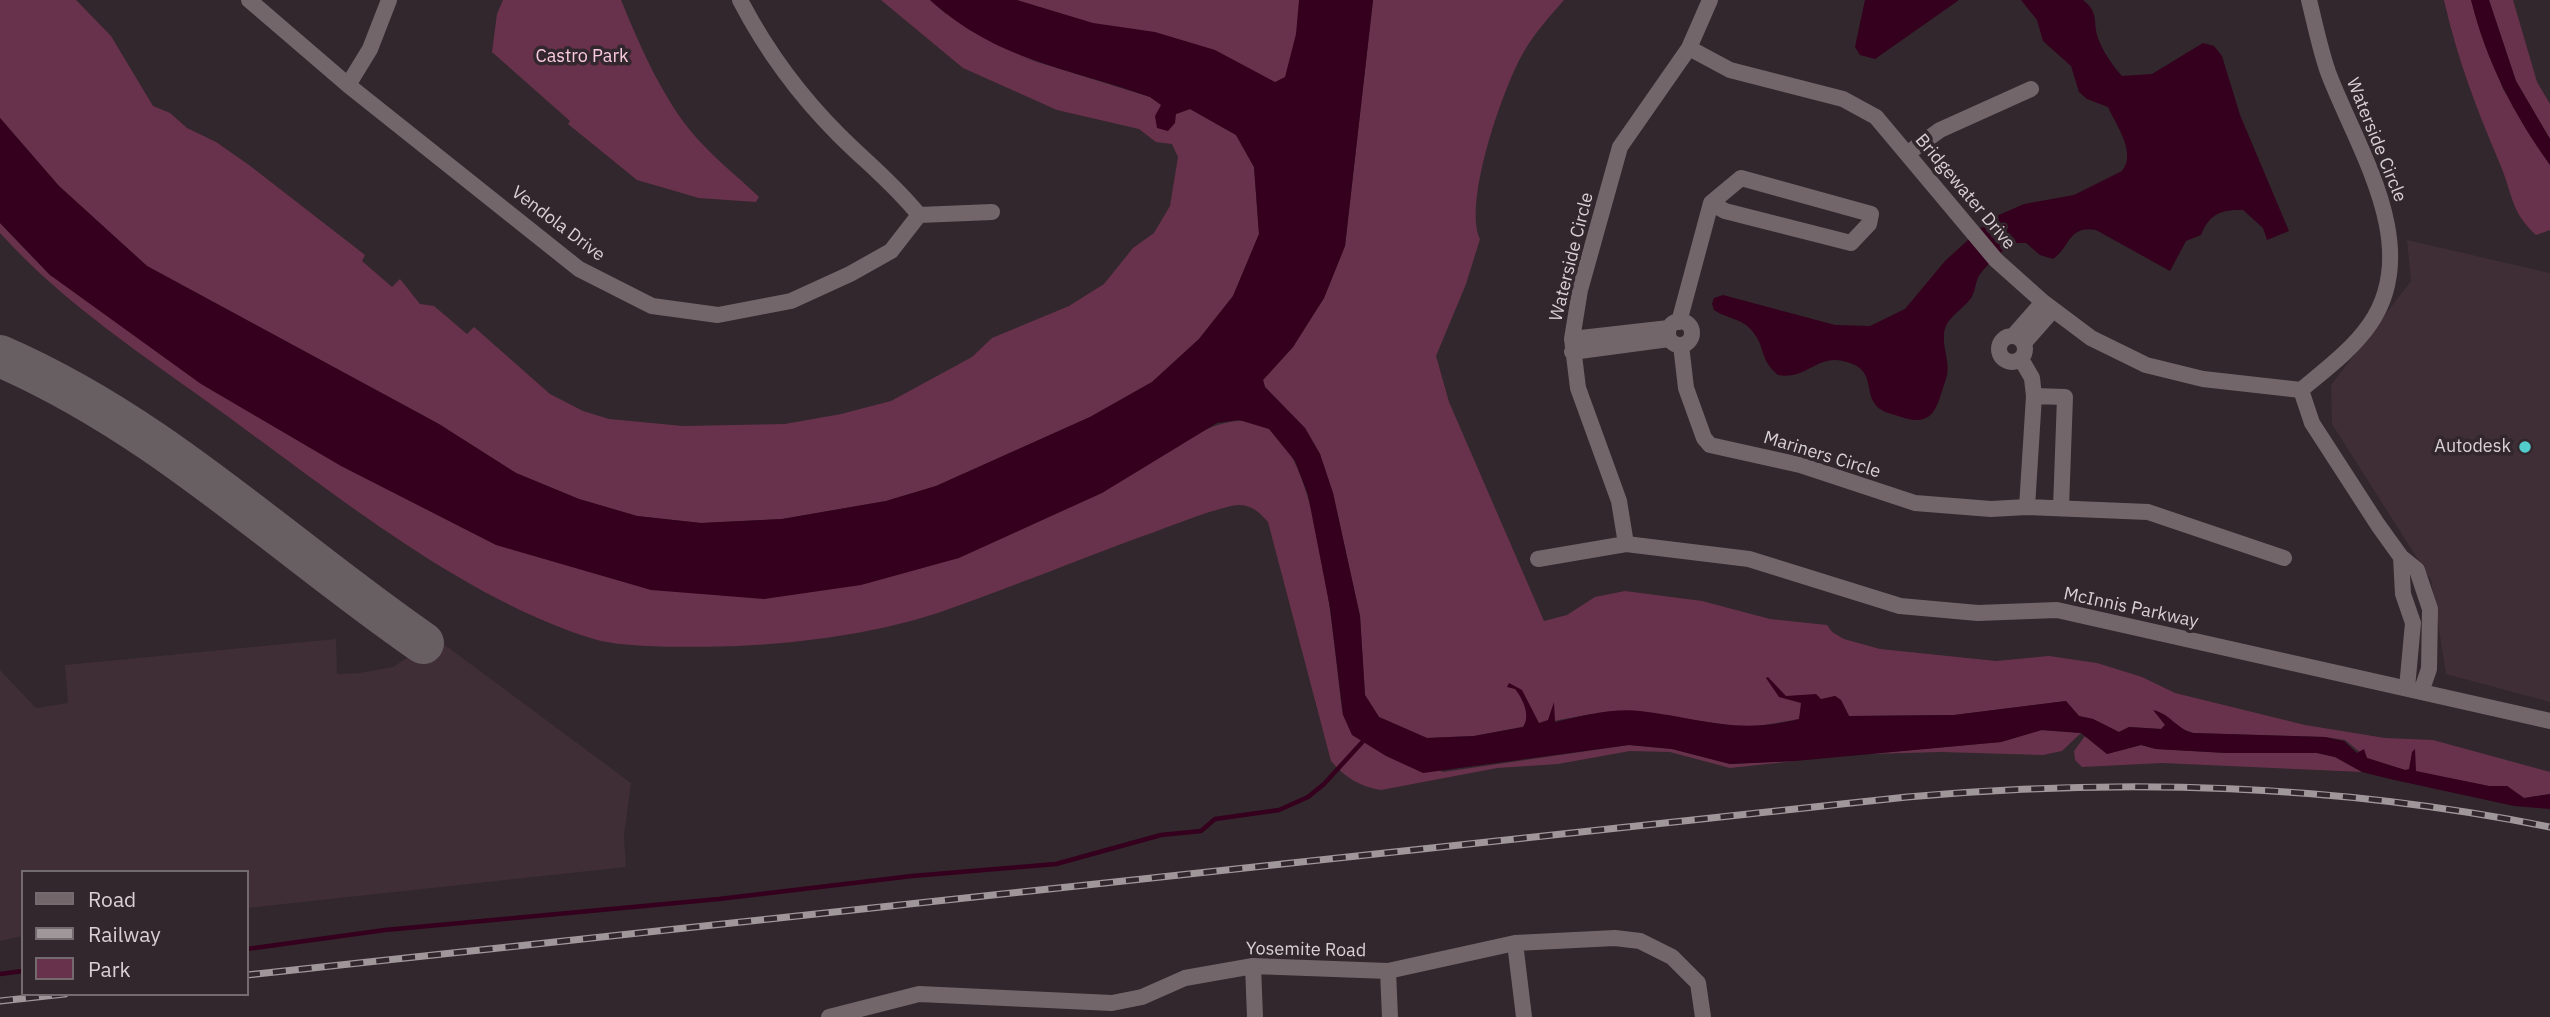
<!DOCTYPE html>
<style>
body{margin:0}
#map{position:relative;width:2550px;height:1017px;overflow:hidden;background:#32272c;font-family:"IBM Plex Sans",sans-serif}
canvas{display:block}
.legend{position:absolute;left:21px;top:870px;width:228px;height:126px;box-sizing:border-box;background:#32272c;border:2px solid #746b6f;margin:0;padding:9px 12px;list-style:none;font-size:21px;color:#d8d1d3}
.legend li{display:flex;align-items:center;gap:14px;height:35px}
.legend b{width:35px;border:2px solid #746b6f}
</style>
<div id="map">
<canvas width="2550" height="1017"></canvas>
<ul class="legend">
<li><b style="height:9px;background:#73666b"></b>Road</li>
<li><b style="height:9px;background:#9f979a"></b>Railway</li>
<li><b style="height:19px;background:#69324c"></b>Park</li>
</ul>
</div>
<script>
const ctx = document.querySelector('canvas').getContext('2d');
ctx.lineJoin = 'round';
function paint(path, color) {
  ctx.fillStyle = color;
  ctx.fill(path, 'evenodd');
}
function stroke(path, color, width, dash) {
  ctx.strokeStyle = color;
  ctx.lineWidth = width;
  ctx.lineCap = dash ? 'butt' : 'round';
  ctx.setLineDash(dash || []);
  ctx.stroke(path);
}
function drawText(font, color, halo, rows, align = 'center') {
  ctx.font = font + ' "IBM Plex Sans",sans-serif';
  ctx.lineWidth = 7;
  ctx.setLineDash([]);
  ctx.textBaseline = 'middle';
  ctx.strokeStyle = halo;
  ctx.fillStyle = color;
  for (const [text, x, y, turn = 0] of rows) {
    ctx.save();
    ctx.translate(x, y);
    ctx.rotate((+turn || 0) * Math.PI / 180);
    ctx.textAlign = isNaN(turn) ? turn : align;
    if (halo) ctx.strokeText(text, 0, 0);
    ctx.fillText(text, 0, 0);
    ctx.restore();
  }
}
paint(new Path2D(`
 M2407 240 2550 273V702L2446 674 2431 580 2332 424 2331 385 2411 281Z
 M430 634 631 783 624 835 626 867 247 908V872H23V936L0 941V670L36 708 68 703 65 665 336 639 337 674 359 673 393 667 410 656Z`), '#3f2e35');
paint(new Path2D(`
 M0 0H76L111 36 153 106 170 113 187 128 216 142 249 165 365 255 362 261 392 287 400 279 420 304 434 306 467 334 474 327 550 394 583 411 609 419 683 426 785 424 841 414 891 401 972 357 992 338 1069 306 1104 284 1133 248 1154 233 1170 206 1178 157 1172 144 1156 142 1139 129 1057 110 963 68 881 0H930L946 14 948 0H1330L1280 128 1018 56 1150 97 1176 114 1190 109 1236 135 1254 167 1259 234 1233 296 1199 339 1152 382 1090 417 936 486 886 501 782 519 701 523 637 516 579 499 516 473 437 423 147 266 59 186 0 118Z
 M503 0H621C639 44 660 92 689 129 709 154 736 175 759 197L756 202 699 198 637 180 568 124 570 121 492 52 497 14Z
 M1373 0H1564C1549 17 1533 35 1522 55 1502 91 1463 203 1480 239L1466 284 1436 356 1449 402 1544 621 1567 615 1595 597 1625 591 1702 601 1770 619 1827 625 1832 632 1844 639 1880 649 1996 661 2049 656 2097 663 2142 677 2175 693 2305 725 2385 738 2433 740 2550 772V794L2524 798 2507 786H2489L2405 770 2367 758 2345 740 2325 737 2194 733 2165 725 2161 729 2129 727 2119 732 2093 719 2079 716 2066 701 1954 715 1849 716 1841 700 1835 696 1803 707 1799 719 1747 728 1688 719 1591 714 1474 736 1427 738 1379 717 1365 695 1360 616 1333 493 1320 454 1305 428 1265 387 1263 380 1293 347 1324 298 1345 246Z
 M2444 0H2471L2503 89 2550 165V230L2536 235C2510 211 2513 194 2500 164 2477 110 2457 58 2444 0Z
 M2489 0H2513L2537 82 2550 104V139L2516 81Z
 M0 223 50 275 651 590 1193 436C1216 424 1243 413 1269 429 1322 462 1334 654 1343 715L1443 772 1629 745 1672 749 1730 764 1795 761 1730 768 1670 752 1630 751 1558 764 1497 768 1381 790C1359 786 1346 778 1331 761L1268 522C1258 510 1247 502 1231 506 1201 513 1172 526 1143 536 1078 560 1014 586 949 609 886 632 804 643 737 646 702 647 627 649 594 639 465 600 332 492 223 413 146 357 64 304 0 233Z
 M2040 730 2081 733 2062 751 2043 755 1941 752 1868 754 2001 742Z
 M2085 736 2107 754 2141 745 2156 749 2226 753H2317L2335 757 2362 772 2162 763 2082 767 2075 760 2074 751Z`), '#69324c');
paint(new Path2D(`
 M930 0H1017L1093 23 1155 32 1215 50 1275 82 1285 77 1296 34 1299 0H1373L1345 246 1324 298 1293 347 1263 380 1265 387 1305 428 1320 454 1333 493 1360 616 1365 695 1379 717 1427 738 1474 736 1523 727C1531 716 1523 699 1515 689L1507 687 1509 683 1522 690 1539 723 1548 720 1554 702 1555 722C1582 716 1612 708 1640 711 1700 718 1737 735 1799 719L1801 703 1779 697 1766 678 1768 677 1786 696 1816 694 1821 699 1835 696 1841 700 1849 716 1954 715 2066 701 2079 716 2093 719 2119 732 2129 727 2161 729 2165 725 2153 710C2169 713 2177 729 2193 733L2325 737 2344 741 2357 753 2364 749 2367 758 2405 770 2409 769 2412 752 2415 749 2416 771 2489 786H2507L2524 798 2550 794V809L2514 806 2390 779 2362 772 2335 757 2317 753H2226L2156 749 2141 745 2107 754 2081 733 2042 730 2001 742 1795 761 1730 764 1672 749 1629 745 1423 773 1386 756 1352 735 1343 715 1330 608 1308 495 1295 461 1269 429 1239 420 1217 423 1102 493 959 558 861 585 764 599 651 590 496 545 341 466 201 384 50 275 0 223V118L59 186 147 266 439 424 516 473 579 499 637 516 701 523 782 519 886 501 936 486 1090 417 1152 382 1199 339 1233 296 1259 234 1254 167 1236 135 1190 109 1176 114 1175 123 1168 131 1157 128 1155 116 1161 105 1150 97C1067 67 999 62 930 0Z
 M1865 0H1959L1875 59 1860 55 1855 47Z
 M2021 0H2083C2096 11 2094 15 2096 30 2098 45 2112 65 2122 76L2152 74 2203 43 2214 46 2222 56 2240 115 2289 231 2267 240 2263 228 2243 210C2220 209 2209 215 2201 235L2186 241 2170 271 2096 230C2068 225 2070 248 2053 259L2040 255 2026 243H2011C2001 253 1988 263 1980 274 1975 281 1976 291 1971 298 1962 311 1944 318 1944 336 1943 351 1951 364 1946 379 1936 408 1935 429 1898 416 1890 413 1880 412 1875 404 1864 390 1876 368 1843 361 1816 355 1807 380 1778 375 1759 359 1766 348 1753 332 1743 318 1727 319 1714 310L1712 304 1714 298 1723 295 1835 325 1870 326 1905 309 1945 261 1992 218 2024 204 2074 195 2122 171C2137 153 2116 125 2108 107L2087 99 2079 92 2071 66 2043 41 2037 20Z
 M2471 0H2489L2516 81 2550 139V165C2514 115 2486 61 2471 0Z`), '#34001d');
stroke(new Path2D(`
 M247 949 385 930 719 899 912 876 1056 864 1161 835 1201 831 1215 819 1279 810 1308 797 1324 784 1366 738
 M0 974 23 971`), '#34001d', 4.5);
stroke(new Path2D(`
 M0 356C161 426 281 545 423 643`), '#685f63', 42);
stroke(new Path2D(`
 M249 0 348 85 579 269 652 306 718 315 791 301 850 274 891 251 919 215 992 212
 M740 0C766 50 799 95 839 135 868 164 892 182 919 215
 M1689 48 1730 70 1843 99 1876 117 1996 260 2043 302 2091 338 2146 365 2203 379 2301 390
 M348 85 370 49 389 0
 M1908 153 1940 130 2031 89
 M1668 333a12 12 0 1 1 24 0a12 12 0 1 1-24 0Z
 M1679 322 1711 203 1741 178 1871 214 1869 224 1851 243 1725 211 1711 203
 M2014 335 2043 302
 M1999 349a13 13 0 1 1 26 0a13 13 0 1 1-26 0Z
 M1572 339 1669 328
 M2024 343 2053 310
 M1681 345 1686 388 1704 438 1710 445 1800 465 1915 503 1991 509 2027 507 2148 512 2284 558
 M1572 352 1669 339
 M2021 359 2032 378 2034 396 2027 507
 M2301 390C2325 370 2352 350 2370 324 2424 246 2356 147 2328 72 2320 49 2315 24 2309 0
 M2301 390 2312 423 2378 525 2401 557 2417 570 2430 609 2429 669 2421 692
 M2034 396 2065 397 2061 508
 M1626 544 1619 501 1578 388 1572 339 1580 290 1620 147 1689 48 1710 0
 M2401 557 2403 594 2413 623 2407 688
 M1538 559 1626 544 1749 559 1900 606 1978 613 2057 610 2550 721
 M1515 943 1524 1017
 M1253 966 1255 1017
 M1388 971 1390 1017
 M829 1017 919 994 1112 1003 1142 997 1185 978 1253 966 1388 971 1515 943 1615 938 1640 941 1672 957 1698 983 1703 1017`), '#73666b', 16);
const rail = new Path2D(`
 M247 975 1907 797C2124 778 2336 784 2550 827
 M0 1001 65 994`);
stroke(rail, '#9f979a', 7);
stroke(rail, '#32272c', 4.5, [13]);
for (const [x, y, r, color] of [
 [2525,447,7,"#52cdcc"]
]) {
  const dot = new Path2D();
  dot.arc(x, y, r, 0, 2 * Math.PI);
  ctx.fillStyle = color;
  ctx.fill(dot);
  stroke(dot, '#32272c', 2.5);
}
drawText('18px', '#fbcbdf', '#32272c', [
 ["Castro Park",582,57]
]);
drawText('18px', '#d8d1d3', '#32272c', [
 ["Waterside Circle",2376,140,68],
 ["Bridgewater Drive",1965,192,50],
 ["Vendola Drive",558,224,37],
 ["Waterside Circle",1572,257,-76],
 ["Mariners Circle",1822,455,17],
 ["McInnis Parkway",2131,608,12],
 ["Yosemite Road",1306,950,1]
]);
drawText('18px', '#d8d1d3', '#32272c', [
 ["Autodesk",2511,447]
], 'right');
</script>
